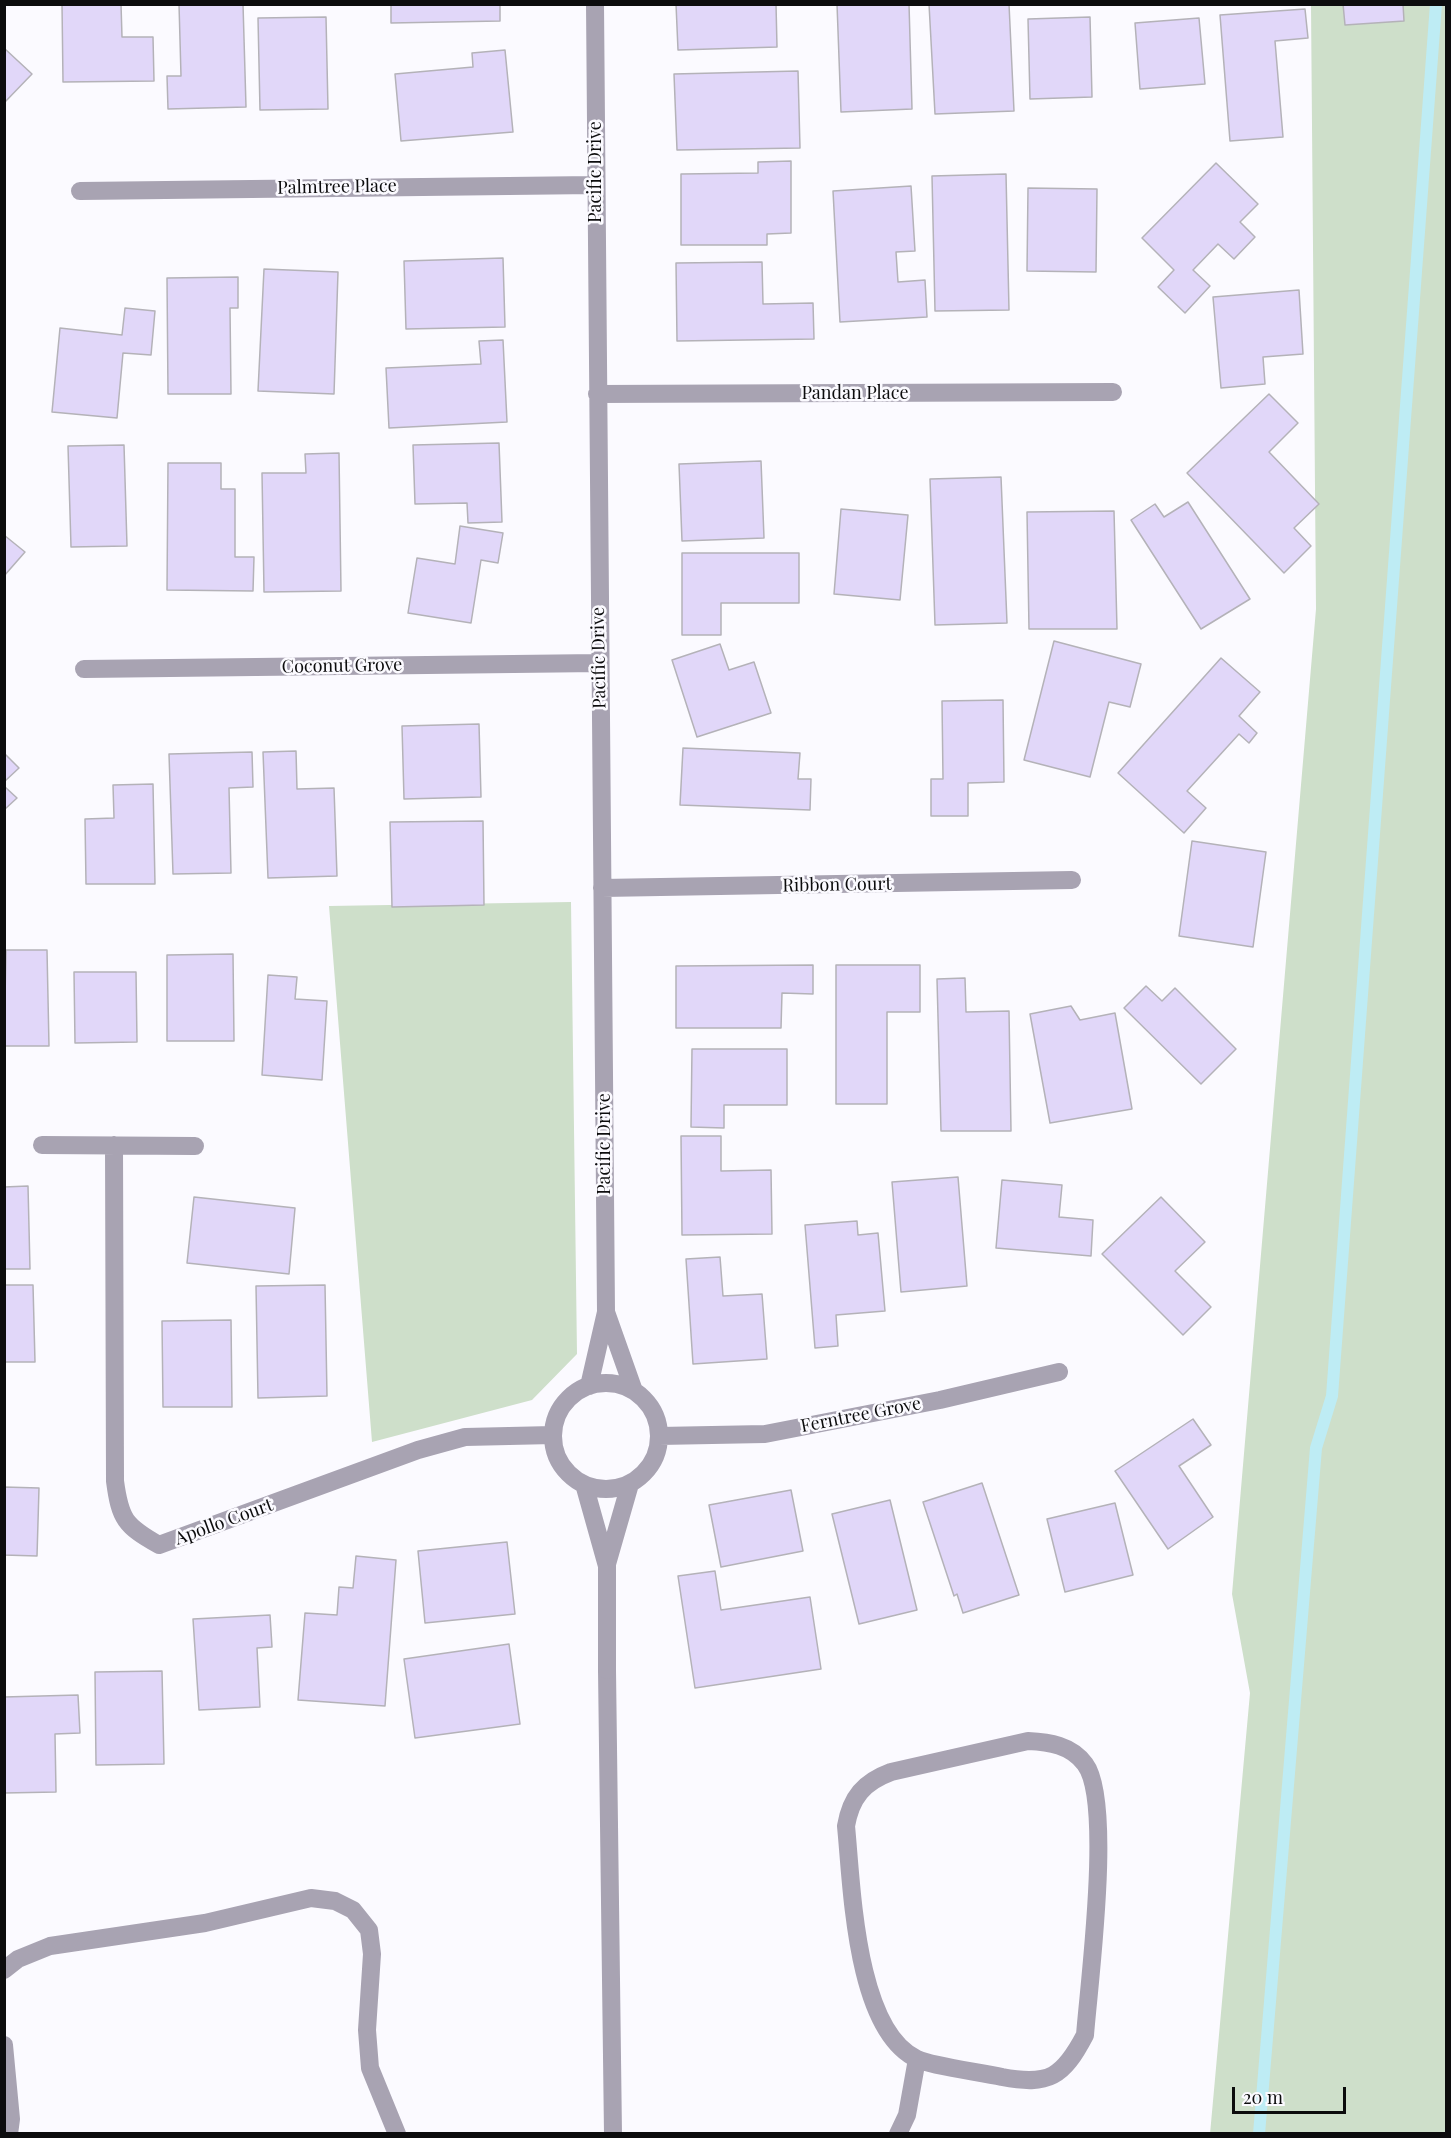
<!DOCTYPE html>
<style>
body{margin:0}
#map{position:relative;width:1451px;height:2138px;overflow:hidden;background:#fbfaff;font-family:"Playfair Display",serif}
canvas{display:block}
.frame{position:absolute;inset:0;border:6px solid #0c0c0d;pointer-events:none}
.scale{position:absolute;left:1232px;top:2087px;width:114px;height:27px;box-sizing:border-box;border:3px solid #0c0c0d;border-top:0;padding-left:8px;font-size:18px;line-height:21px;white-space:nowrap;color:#0c0c0d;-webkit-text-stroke:4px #fbfaff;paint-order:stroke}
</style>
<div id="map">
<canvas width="1451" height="2138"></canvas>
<div class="frame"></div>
<div class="scale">20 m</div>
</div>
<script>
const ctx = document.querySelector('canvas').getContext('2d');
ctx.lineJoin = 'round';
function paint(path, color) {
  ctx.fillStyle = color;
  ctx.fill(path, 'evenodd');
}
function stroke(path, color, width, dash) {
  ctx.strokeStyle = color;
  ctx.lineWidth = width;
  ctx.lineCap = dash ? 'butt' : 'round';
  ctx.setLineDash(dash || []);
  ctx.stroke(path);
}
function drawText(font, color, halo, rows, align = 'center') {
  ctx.font = font + ' "Playfair Display",serif';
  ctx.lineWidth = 5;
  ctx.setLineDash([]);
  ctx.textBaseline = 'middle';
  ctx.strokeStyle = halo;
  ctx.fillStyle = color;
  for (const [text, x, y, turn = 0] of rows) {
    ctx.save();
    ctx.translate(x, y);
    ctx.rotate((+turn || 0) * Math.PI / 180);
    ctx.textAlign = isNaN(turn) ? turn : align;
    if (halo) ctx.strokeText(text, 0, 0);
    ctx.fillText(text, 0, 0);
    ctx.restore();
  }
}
paint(new Path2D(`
 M1311 5H1446V2133L1210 2134 1250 1693 1232 1594 1316 609Z
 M571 902 577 1354 532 1400 372 1442 329 906Z`), '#cedfca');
stroke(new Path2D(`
 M1259 2134 1316 1448 1332 1396 1436 4`), '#beecf4', 12);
const building = new Path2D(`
 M62 4H121L122 37H153L154 81 63 82Z
 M179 4H243L246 107 168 109 167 76H181Z
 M391 4H500V21L391 23Z
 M676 4H776L777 47 678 50Z
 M837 4H909L912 109 841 112Z
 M929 4H1009L1014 111 935 114Z
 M1343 4H1403L1404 21 1345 25Z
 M1305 9 1308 38 1275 41 1283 137 1230 141 1220 15Z
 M326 17 328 109 260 110 258 18Z
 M1090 17 1092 97 1030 99 1028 19Z
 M1199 18 1205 84 1140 89 1135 23Z
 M4 48 32 74 4 103Z
 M505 50 513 132 401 141 395 74 473 67 472 53Z
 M798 71 800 148 677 150 674 74Z
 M791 161V233L767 234V245H681V174L758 173V162Z
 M1216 163 1258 204 1240 222 1255 237 1234 259 1218 244 1193 270 1210 286 1185 313 1158 287 1174 270 1142 238Z
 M1006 174 1009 310 935 311 932 176Z
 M911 186 915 251 896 252 898 282 925 280 927 317 840 322 833 191Z
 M1028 188 1097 189 1096 272 1027 271Z
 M503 258 505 327 406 329 404 261Z
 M762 262 763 304 813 303 814 339 677 341 676 263Z
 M264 269 338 272 334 394 258 391Z
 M238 277V308H230L231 394H168L167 278Z
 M1299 290 1303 354 1263 357 1265 384 1221 388 1213 297Z
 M125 308 155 311 151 355 123 353 117 418 52 412 60 328 122 335Z
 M503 340 507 422 389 428 386 368 481 364 479 341Z
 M1269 394 1298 423 1269 452 1319 504 1294 528 1311 546 1284 573 1187 473Z
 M499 443 502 522 468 523 467 503 415 504 413 445Z
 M124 445 127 546 71 547 68 446Z
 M339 453 341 591 264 592 262 473H306L305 454Z
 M761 461 764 538 682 541 679 464Z
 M168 463H221V489H235V557H254L253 591 167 590Z
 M1001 477 1007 623 935 625 930 479Z
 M1188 502 1250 599 1201 629 1131 520 1155 504 1164 517Z
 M841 509 908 515 900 600 834 594Z
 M1114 511 1117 629H1029L1027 512Z
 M460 526 503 533 498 563 481 560 471 623 408 613 417 558 455 564Z
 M4 535 25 552 4 576Z
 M682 553H799V603H721V635H682Z
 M1054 641 1141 664 1130 707 1109 702 1090 777 1024 760Z
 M720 644 729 670 754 662 771 713 697 737 672 660Z
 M1221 658 1260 692 1239 716 1257 733 1249 743 1239 734 1187 791 1206 808 1184 833 1118 773Z
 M1003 700 1004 782 968 783V816H931V779H943L942 701Z
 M479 724 481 797 404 799 402 726Z
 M683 748 800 753 798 779H811L810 810 680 805Z
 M296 751 297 789 334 788 337 876 268 878 263 752Z
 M252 752 253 787 229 788 231 873 173 874 169 754Z
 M4 753 19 768 4 782Z
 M153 784 155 884H86L85 819 114 818 113 785Z
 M4 786 17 798 4 810Z
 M483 821 484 905 392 907 390 822Z
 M1192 841 1266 852 1253 947 1179 936Z
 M6 950H47L49 1046H4Z
 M233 954 234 1041H167V955Z
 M813 965V994L782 993 781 1028H676V966Z
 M836 965H920V1012H887V1104H836Z
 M74 972H136L137 1042 75 1043Z
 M268 975 297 977 295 999 327 1001 322 1080 262 1075Z
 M965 978 966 1012 1009 1011 1011 1131H941L937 979Z
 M1146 986 1162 1001 1175 988 1236 1049 1201 1084 1124 1008Z
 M1071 1006 1080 1020 1115 1013 1132 1109 1050 1123 1030 1014Z
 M692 1049H787V1105H724V1128L691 1127Z
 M681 1136H721V1171L771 1170 772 1234 682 1235Z
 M958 1177 967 1286 901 1292 892 1182Z
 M1002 1180 1062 1185 1059 1217 1093 1220 1091 1256 996 1248Z
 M28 1186 30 1269H4V1187Z
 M194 1197 295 1208 289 1274 187 1263Z
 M1161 1197 1205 1242 1175 1271 1211 1307 1183 1335 1102 1254Z
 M857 1221 858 1235 878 1233 885 1311 836 1315 838 1346 815 1348 805 1225Z
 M720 1257 723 1296 762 1294 767 1359 693 1364 686 1259Z
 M4 1285H33L35 1362H4Z
 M325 1285 327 1396 258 1398 256 1286Z
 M231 1320 232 1407H163L162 1321Z
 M1193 1419 1211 1445 1179 1466 1213 1517 1168 1549 1115 1471Z
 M982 1483 1019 1595 963 1613 957 1594 954 1596 923 1502Z
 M4 1487 39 1488 37 1556 4 1555Z
 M791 1490 803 1551 721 1567 709 1505Z
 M890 1500 917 1610 859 1624 832 1514Z
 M1115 1503 1133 1575 1065 1592 1047 1519Z
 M507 1542 515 1614 425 1623 418 1551Z
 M356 1556 396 1560 385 1706 298 1700 305 1613 337 1615 339 1587 353 1588Z
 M715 1571 721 1610 810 1597 821 1669 695 1688 678 1576Z
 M270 1615 272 1647 257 1648 260 1707 199 1710 193 1619Z
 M509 1644 520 1724 415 1738 404 1659Z
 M162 1671 164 1764 96 1765 95 1672Z
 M78 1695 80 1733 55 1734 56 1792 4 1793V1697Z`);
paint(building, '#e1d7f9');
stroke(building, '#b4b2b8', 1.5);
stroke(new Path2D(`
 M607 1670 613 2134
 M1028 1741C1049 1742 1071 1745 1085 1764 1113 1801 1089 1983 1085 2035 1063 2077 1049 2086 1002 2077 981 2072 935 2067 917 2059 855 2030 852 1885 846 1826 851 1797 864 1782 891 1772Z
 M4 1970 18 1959 50 1946 205 1923 311 1898 335 1901 353 1910 369 1930 372 1954 367 2030 370 2068 397 2134
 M4 2045 11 2119 9 2134
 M898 2134 907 2115 917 2059`), '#a8a3b2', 18);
stroke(new Path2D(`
 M80 191 594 185
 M597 394 1113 392
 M84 669 599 663
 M602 888 1072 880
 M42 1145 195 1146
 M114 1145 115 1481C120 1519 125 1526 159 1545L418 1450 465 1437 553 1435
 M606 1312 634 1391
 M553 1436a53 53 0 1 1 106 0a53 53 0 1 1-106 0Z
 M589 1386 606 1312 595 4
 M659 1436 765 1434 940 1400 1059 1372
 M584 1484 607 1566V1670
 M607 1564 630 1484`), '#a8a3b2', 18);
drawText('18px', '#0c0c0d', '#fbfaff', [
 ["Pacific Drive",595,172,-90],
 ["Palmtree Place",337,187,-1],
 ["Pandan Place",855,393],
 ["Pacific Drive",599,658,-91],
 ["Coconut Grove",342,666,-1],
 ["Ribbon Court",837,885,-1],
 ["Pacific Drive",604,1144,-90],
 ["Ferntree Grove",861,1415,-11],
 ["Apollo Court",224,1522,-20]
]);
</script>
